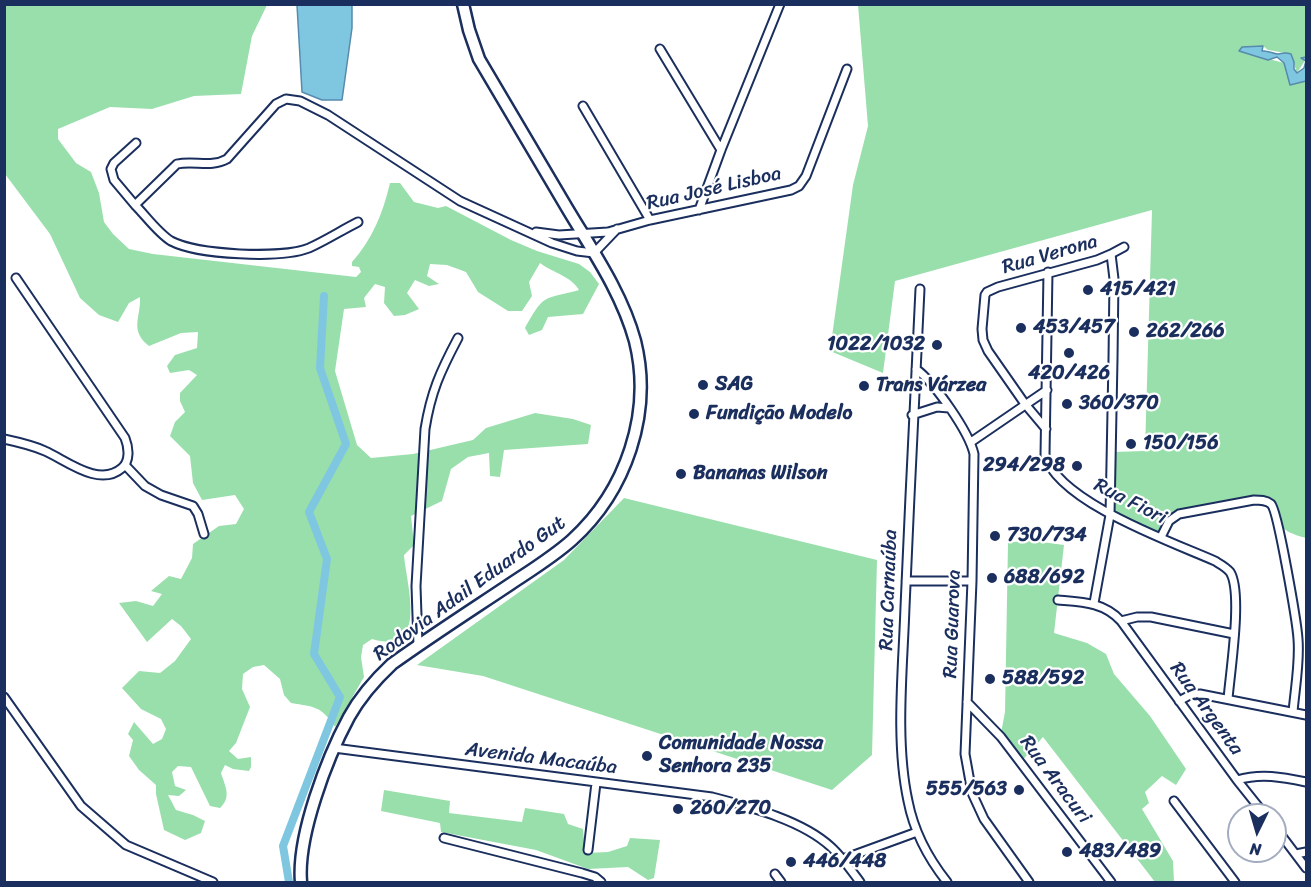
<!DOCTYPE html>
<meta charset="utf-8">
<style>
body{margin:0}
#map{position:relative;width:1311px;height:887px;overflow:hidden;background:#fff;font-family:Sriracha,sans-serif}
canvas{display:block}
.frame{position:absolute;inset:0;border:6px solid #1b2f5e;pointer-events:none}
.north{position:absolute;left:1227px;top:803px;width:60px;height:60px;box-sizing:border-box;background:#fff;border:2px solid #a4acbf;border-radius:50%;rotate:185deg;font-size:16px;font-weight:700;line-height:24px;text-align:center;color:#1b2f5e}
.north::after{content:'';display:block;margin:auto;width:21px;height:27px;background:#1b2f5e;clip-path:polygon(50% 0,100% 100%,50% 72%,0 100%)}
</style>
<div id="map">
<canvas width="1311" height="887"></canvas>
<div class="frame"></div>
<div class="north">N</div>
</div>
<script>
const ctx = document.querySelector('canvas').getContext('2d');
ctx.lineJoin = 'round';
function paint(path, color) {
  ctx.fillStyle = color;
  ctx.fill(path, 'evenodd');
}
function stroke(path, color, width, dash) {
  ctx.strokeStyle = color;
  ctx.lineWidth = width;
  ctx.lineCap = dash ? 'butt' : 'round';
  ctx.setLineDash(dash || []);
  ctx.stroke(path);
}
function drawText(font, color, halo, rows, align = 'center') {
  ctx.font = font + ' Sriracha,sans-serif';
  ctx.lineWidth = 4.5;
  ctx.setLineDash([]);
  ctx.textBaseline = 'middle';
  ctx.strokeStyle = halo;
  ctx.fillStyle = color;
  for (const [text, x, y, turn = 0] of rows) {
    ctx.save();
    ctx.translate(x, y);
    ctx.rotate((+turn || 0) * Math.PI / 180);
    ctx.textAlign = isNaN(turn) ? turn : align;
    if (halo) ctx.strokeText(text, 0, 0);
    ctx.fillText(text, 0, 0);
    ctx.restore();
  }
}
paint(new Path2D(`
 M5 5H267L252 36 241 94 194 96 152 109 110 107 58 129V139L76 163 91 172 99 193 104 222 113 234 129 249 153 254 356 277 361 272 359 267 352 266V262C372 240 383 213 390 183H400L414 202 438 208 446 206 511 240 537 251 579 264 590 272 599 284 583 314 548 317 542 330 529 335 525 328C545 293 542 300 579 290 571 276 553 273 540 263L529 282 532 296 522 311H508L478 292 466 272 447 265 430 264 427 276 439 284 429 286 415 280 407 293 419 309 405 315 394 316 384 303 385 287 375 284 364 298 366 307 344 309 335 371 357 445 371 458 413 454 473 440 486 428 535 413 573 419 591 425 588 444 504 450 500 477 490 476 489 453 468 457 451 469 442 501 411 516 414 545 404 555C406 583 430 657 372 639L363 645 361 657 364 677 335 727C321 706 315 707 291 703L284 695 280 679 264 665 253 667 243 674 242 689 250 707 236 743 229 751 238 759 251 757V767L249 771 233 769 225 765 221 773C225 786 232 797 220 808L210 806 191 767 178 766 172 772 175 786 186 790 179 796 168 795 176 810 193 815 205 821 201 833 185 840 164 830 156 794V785L139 770 129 756 133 740 128 734 134 722 153 744 162 739 166 729 161 719 141 709 122 688 139 671 160 673 175 661 191 639 181 626 172 619 147 642 119 603 136 601 153 606 162 594 151 591 169 576 181 579 192 558 193 544 219 526 236 524 244 509 235 495 202 500 193 483 190 456 170 436 175 422 185 412 180 401V393L197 375 189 370 170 373 167 366 175 355 197 348 198 332 181 333 149 346C129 330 141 318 140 297L129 303 118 322 99 315 80 298 50 234 5 174Z
 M858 5H1306V59L1297 73 1291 54 1268 50 1263 46 1242 47 1239 51 1284 63 1306 81V538C1280 531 1278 525 1266 501L1179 514 1166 525 1161 537 1110 515 1112 452 1145 451 1152 210 895 281 883 373 830 351 853 185 868 126Z
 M624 498 877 560 872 755 832 790 483 676 417 665 564 560Z
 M1027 540 1064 545 1054 633 1087 643 1106 654 1114 674 1150 716 1186 769 1176 785 1162 776 1145 792 1149 803 1142 809 1173 861 1174 882H1155L1043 737 1020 763 1001 733 1005 712 1008 543Z
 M384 790 450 801 449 813 522 822 525 808 564 814 568 824 583 829 585 853 608 852 627 846 630 838 660 840 654 878 648 880 628 867 588 869 536 850 441 832 440 823 381 811Z`), '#99dfac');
const water = new Path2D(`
 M297 5H352V28L342 100H322L302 92Z
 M1263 46 1262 51C1268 50 1273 54 1278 54 1284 53 1285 52 1291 54L1294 62V69L1297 73 1304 68 1306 61 1301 58 1306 57V81L1290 85 1284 63 1277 57 1268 60 1239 51 1242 47Z`);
paint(water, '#7fc7e0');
stroke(water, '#578aac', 1.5);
stroke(new Path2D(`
 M289 882 283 846 340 697 314 654 327 559 309 512 346 444 320 368 324 296`), '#7fc7e0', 8);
const street = new Path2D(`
 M660 49 721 150
 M583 106 650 220
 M136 143 114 163 111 169 114 180 135 205 177 164C194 160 211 168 227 159L276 104 286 99 300 101 328 115 460 201 552 243 577 251 594 253 617 229
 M135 205C146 216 158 233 171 241 198 255 281 259 309 248 325 241 342 230 358 222
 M699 210 721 150 780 4
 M536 232 559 235 608 232 650 220 791 190 799 186 806 176 847 69
 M1111 254 1124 247
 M1048 272 1045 455C1058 502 1172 542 1215 561 1220 564 1226 567 1230 572 1243 592 1230 673 1228 699
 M920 289C914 395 910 501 905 607 903 668 895 741 908 801 914 832 928 858 947 882
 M916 369C935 383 969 432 974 454L972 581 965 754 972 793 984 819 1029 882
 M912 415 937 407 949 408
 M1046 429 1025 404 988 351 983 340 982 329 985 295 987 292 998 287 1097 260 1111 254 1114 279 1113 359 1110 515 1094 603
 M4 439C18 442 32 445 45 451 66 460 99 488 122 468 130 461 129 448 125 438L16 278
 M971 442 1047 390
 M125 465 145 486 161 495 193 506 198 514 204 534
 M1161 537 1169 521 1179 514 1254 500C1260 500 1266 500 1271 504 1278 511 1297 623 1298 639 1300 663 1295 688 1293 712
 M906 581H972
 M1058 600C1082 602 1104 602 1121 621L1137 617H1151L1234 634
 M1121 621 1237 780 1265 815
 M418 645 416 586 425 429C431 392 440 372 458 338
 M4 697 81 806 126 845 213 882
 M1179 701 1190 695 1200 694 1306 715
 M967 702 1001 737 1111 882
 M334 748 712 797C750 807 802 820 831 847 842 857 851 870 860 882
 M1237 780C1261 773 1282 777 1306 782
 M1174 801 1235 882
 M1275 827 1306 868
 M444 838 582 873 595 877 601 882
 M588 850 596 783
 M1296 854 1306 852
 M843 859 917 832
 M775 874 781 882`);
const primary = new Path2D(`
 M301 882C297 836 327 758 349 717 360 697 376 679 392 664 431 636 470 611 509 585 530 571 553 557 572 540 626 491 653 413 635 341 622 293 592 250 567 208 538 158 508 109 479 59L469 30 463 4`);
stroke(street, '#1b2f5e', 11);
stroke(primary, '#1b2f5e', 15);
stroke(street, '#fff', 7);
stroke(primary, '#fff', 10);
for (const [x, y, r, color] of [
 [1088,290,6,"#1b2f5e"],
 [1021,328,6,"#1b2f5e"],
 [1134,332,6,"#1b2f5e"],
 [937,345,6,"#1b2f5e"],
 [1069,353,6,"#1b2f5e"],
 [703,385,6,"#1b2f5e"],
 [864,386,6,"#1b2f5e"],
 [1067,404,6,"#1b2f5e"],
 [694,414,6,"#1b2f5e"],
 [1131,444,6,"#1b2f5e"],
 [1077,466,6,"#1b2f5e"],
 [681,474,6,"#1b2f5e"],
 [995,536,6,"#1b2f5e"],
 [992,578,6,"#1b2f5e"],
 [990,679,6,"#1b2f5e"],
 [647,756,6,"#1b2f5e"],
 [1019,790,6,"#1b2f5e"],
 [678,809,6,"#1b2f5e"],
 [1067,852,6,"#1b2f5e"],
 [791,862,6,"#1b2f5e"]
]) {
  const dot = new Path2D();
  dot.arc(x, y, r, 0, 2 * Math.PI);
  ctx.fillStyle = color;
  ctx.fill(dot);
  stroke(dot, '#fff', 2);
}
drawText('20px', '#1b2f5e', '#fff', [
 ["Rua José Lisboa",714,189,-13],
 ["Rua Verona",1050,255,-16],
 ["Rua Fiori",1130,502,27],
 ["Rodovia Adail Eduardo Gut",470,589,-36],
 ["Rua Carnaúba",889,590,-88],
 ["Rua Guarova",953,624,-88],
 ["Rua Argenta",1206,709,54],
 ["Avenida Macaúba",541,759,7],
 ["Rua Aracuri",1055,780,53]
]);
drawText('bold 20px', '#1b2f5e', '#fff', [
 ["415/421",1100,290],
 ["453/457",1033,328],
 ["262/266",1146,332],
 ["1022/1032",925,345,"right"],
 ["420/426",1069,374,"center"],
 ["SAG",715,385],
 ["Trans Várzea",876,386],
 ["360/370",1079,404],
 ["Fundição Modelo",706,414],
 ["150/156",1143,444],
 ["294/298",1065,466,"right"],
 ["Bananas Wilson",693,474],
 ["730/734",1007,536],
 ["688/692",1004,578],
 ["588/592",1002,679],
 ["Comunidade Nossa",659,744],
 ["Senhora 235",659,767],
 ["555/563",1007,790,"right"],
 ["260/270",690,809],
 ["483/489",1079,852],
 ["446/448",803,862]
], 'left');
</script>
